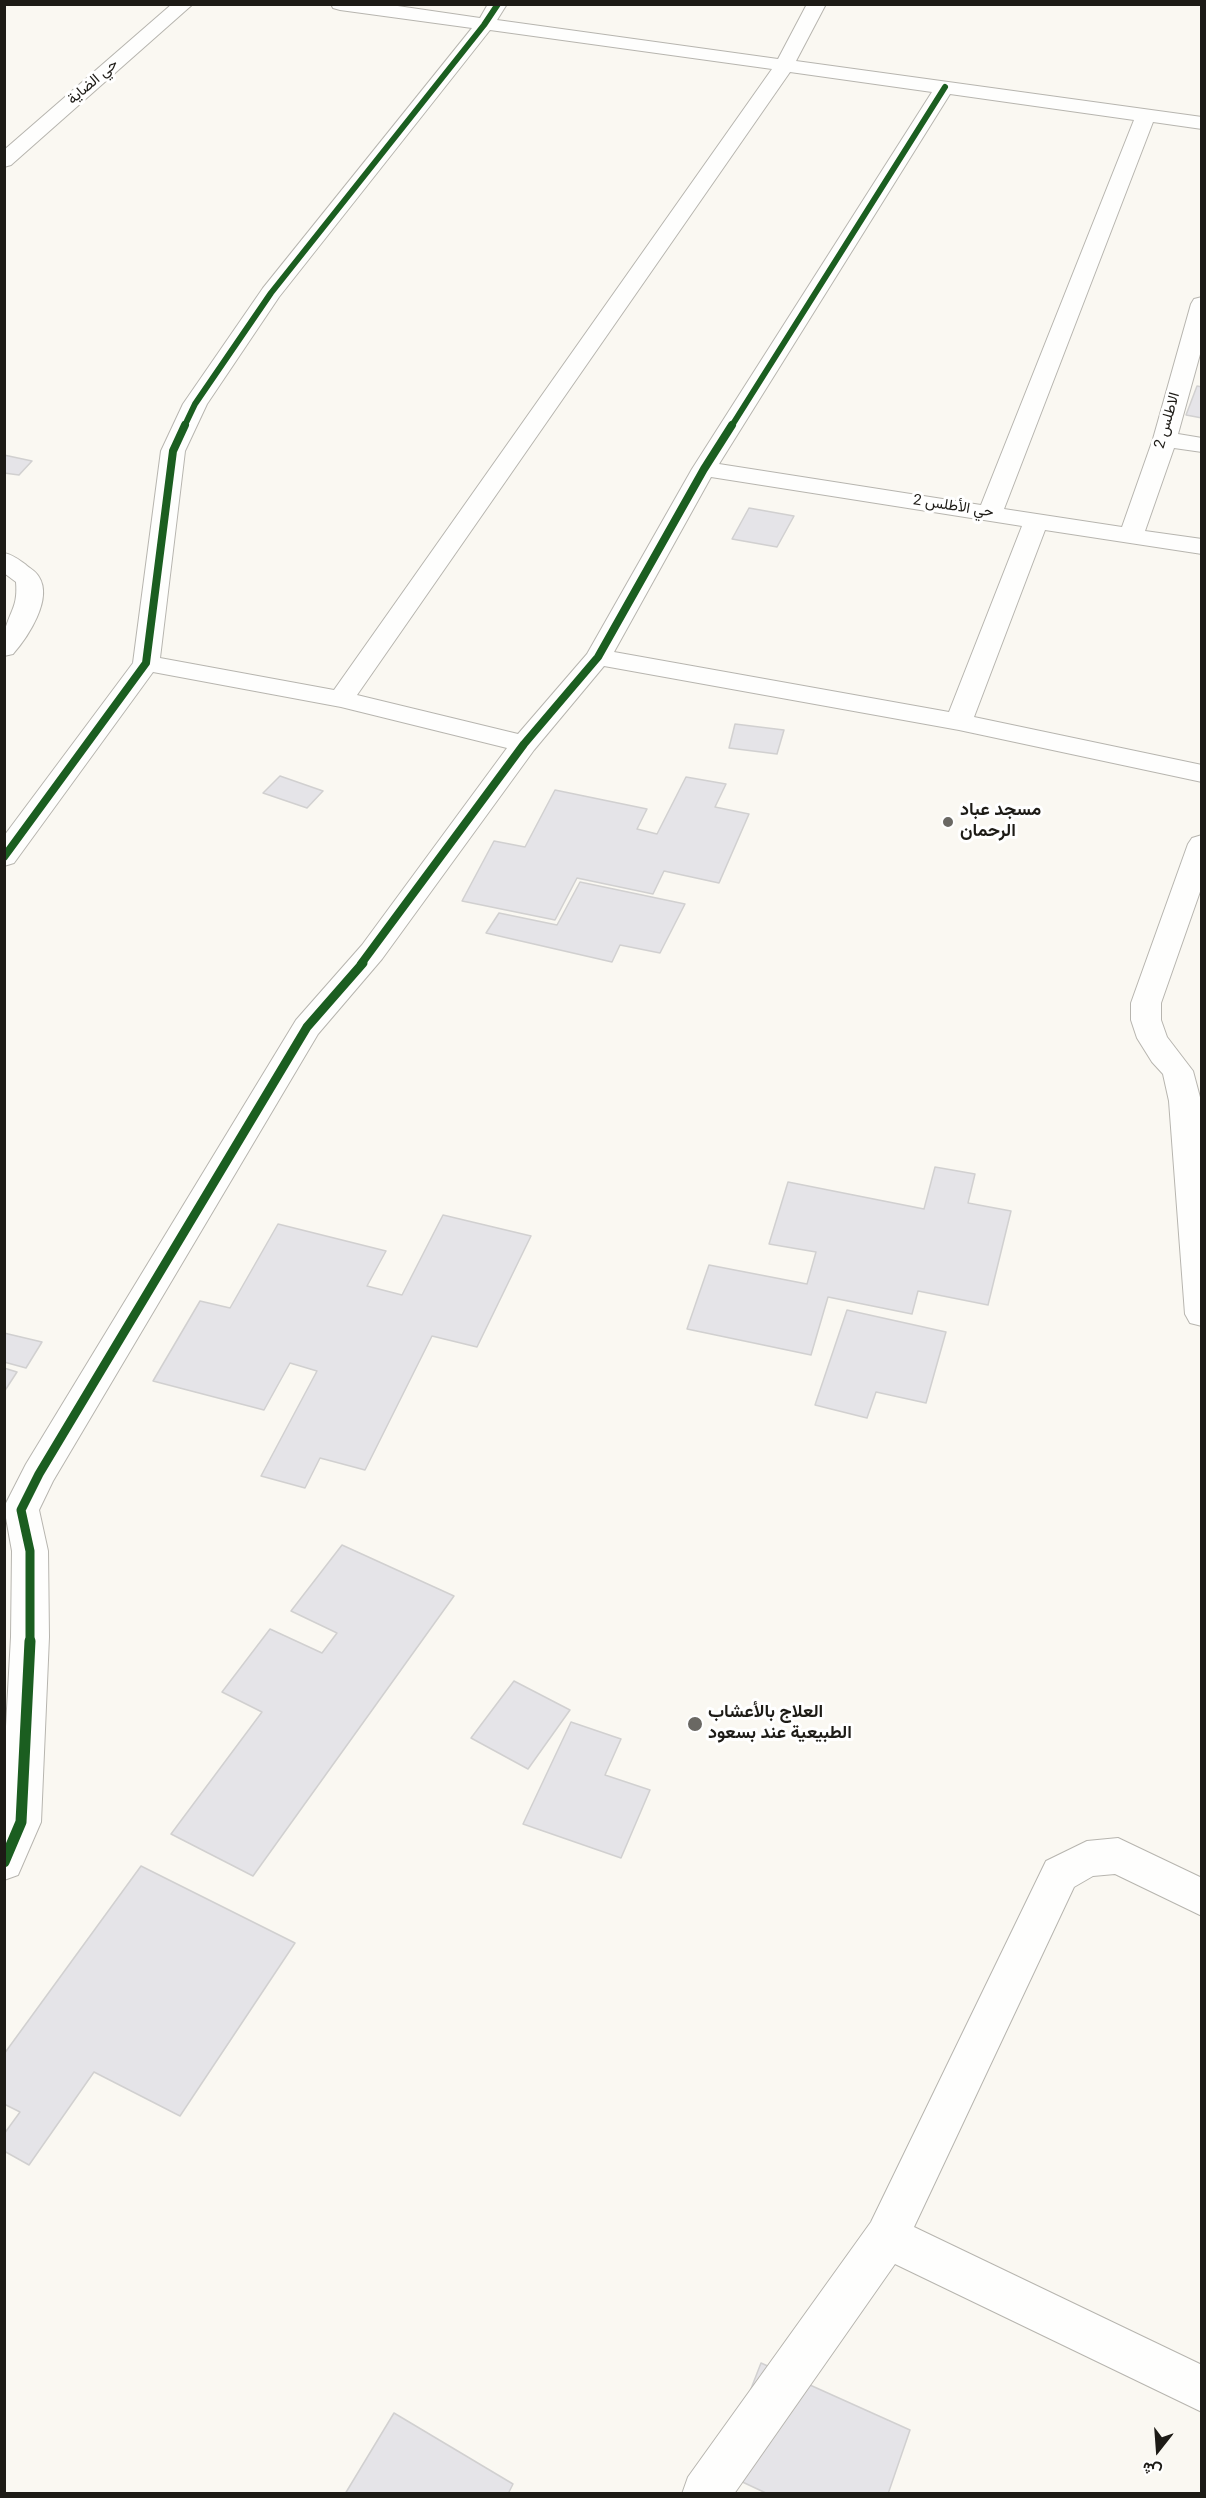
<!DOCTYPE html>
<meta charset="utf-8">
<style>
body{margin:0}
#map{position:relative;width:1206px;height:2498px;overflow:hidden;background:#faf8f2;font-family:Georgia,Vazirmatn,serif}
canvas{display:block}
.frame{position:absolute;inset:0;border:6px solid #1d1b16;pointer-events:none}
.north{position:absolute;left:1128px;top:2420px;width:60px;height:60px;-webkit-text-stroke:4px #fff;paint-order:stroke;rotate:197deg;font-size:16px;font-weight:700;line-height:24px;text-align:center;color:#1d1b16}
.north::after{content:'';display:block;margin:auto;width:21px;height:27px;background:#1d1b16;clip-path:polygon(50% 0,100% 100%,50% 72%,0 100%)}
</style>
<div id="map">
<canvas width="1206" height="2498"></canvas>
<div class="frame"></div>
<div class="north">ش</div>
</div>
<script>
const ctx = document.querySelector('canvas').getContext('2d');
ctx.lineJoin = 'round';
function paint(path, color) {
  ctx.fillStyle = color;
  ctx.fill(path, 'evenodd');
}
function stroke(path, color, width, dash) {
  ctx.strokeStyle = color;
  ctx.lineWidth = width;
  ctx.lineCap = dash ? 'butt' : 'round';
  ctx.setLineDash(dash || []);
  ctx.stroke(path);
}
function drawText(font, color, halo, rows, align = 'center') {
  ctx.font = font + ' Georgia,Vazirmatn,serif';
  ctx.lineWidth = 6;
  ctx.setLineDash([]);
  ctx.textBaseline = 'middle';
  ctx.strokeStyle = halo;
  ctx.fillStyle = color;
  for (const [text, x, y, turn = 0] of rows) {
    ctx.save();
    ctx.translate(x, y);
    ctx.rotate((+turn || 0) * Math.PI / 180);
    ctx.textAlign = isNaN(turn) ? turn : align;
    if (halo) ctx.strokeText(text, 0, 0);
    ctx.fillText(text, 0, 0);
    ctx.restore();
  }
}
const building = new Path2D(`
 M1197 386 1202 387V418L1186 415Z
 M4 455 32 461 19 475 4 473Z
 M749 508 794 516 777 547 732 539Z
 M735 724 784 730 777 754 729 748Z
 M280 776 323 791 307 808 263 793Z
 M686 777 726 784 715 807 749 814 719 883 664 871 653 894 577 878 555 920 462 901 494 841 525 847 555 790 647 809 637 829 657 834Z
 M580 882 685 904 660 953 620 945 612 962 486 933 499 913 557 925Z
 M935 1167 975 1174 968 1203 1011 1211 988 1305 918 1291 912 1314 828 1297 811 1355 687 1329 709 1265 807 1284 816 1252 769 1244 788 1182 924 1209Z
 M443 1215 531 1236 477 1347 432 1336 365 1470 320 1458 305 1488 261 1476 317 1371 290 1363 264 1410 153 1381 200 1301 230 1308 278 1224 386 1251 367 1286 402 1295Z
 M847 1310 946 1332 926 1403 876 1392 867 1418 815 1405Z
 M4 1333 42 1342 26 1368 4 1362Z
 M4 1368 17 1372 4 1392Z
 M342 1545 454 1596 253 1876 171 1834 262 1712 222 1692 270 1629 322 1653 337 1633 291 1611Z
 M514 1681 570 1710 528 1769 471 1738Z
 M571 1722 621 1739 605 1775 650 1790 621 1858 523 1824Z
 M141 1866 295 1943 180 2116 94 2072 29 2165 4 2151V2134L20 2112 4 2104V2054Z
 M761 2363 910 2430 888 2494H768L719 2471Z
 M394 2413 513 2484 508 2494H345Z`);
paint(building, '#e5e4e8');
stroke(building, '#d1d0d0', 1.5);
const minor = new Path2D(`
 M172 4H193L11 165 4 167V150Z
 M331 4H384L480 18 488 4H507L497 20 778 59 807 4H826L796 61 1202 117V129L1153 122 1004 509 1122 527 1153 439 1191 304 1194 299 1202 297V347L1178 434 1202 438V452L1174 448 1145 531 1202 539V554L1045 530 974 717 1202 765V782L959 730 604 666 534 750 382 959 318 1034 53 1481 39 1510 48 1551 49 1637 41 1822 18 1875 4 1880V1762L11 1637 12 1551 4 1507 26 1464 296 1020 362 945 507 748 341 707 153 672 14 863 4 866V836L133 663 161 451 183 404 263 288 472 28 340 10 333 8ZM490 30 772 69 334 690 160 658 185 451 207 404 279 297ZM790 72 932 92 692 469 587 654 518 734 357 695ZM950 94 1134 120 981 505 719 464ZM711 477 1022 526 949 712 614 652Z
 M4 553C13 555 18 559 25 564 29 568 36 571 39 577 53 599 28 637 13 654L4 656C4 648 3 637 5 630 11 609 18 606 16 582L4 573Z
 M1202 835V886L1161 1003V1020L1167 1037 1193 1071 1201 1101 1202 1326 1190 1323 1185 1314 1169 1101 1163 1074 1152 1062 1137 1038 1131 1020V1003L1188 844 1192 838Z
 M1118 1838 1202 1878V1916L1115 1874 1093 1876 1074 1887 914 2227 1202 2365V2412L895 2264 734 2494H682L688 2477 871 2222 1046 1861 1087 1841Z`);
stroke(minor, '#b7b5af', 2);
paint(minor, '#fefefd');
stroke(new Path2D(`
 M184 427 195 404 271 293 484 25 498 4
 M731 427 945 87`), '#1b5e20', 6);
stroke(new Path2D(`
 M4 857 146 663 173 451 185 425
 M361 964 524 744 598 657 704 469 732 425`), '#1b5e20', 8);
stroke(new Path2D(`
 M30 1643V1551L21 1510 39 1474 307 1027 363 963`), '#1b5e20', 9);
stroke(new Path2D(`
 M4 1862 21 1822 30 1641`), '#1b5e20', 11);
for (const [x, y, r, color] of [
 [948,822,6,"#6a6863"],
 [695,1724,8,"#6a6863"]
]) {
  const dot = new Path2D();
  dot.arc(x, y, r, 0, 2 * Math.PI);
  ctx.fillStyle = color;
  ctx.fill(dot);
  stroke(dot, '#fff', 2);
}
drawText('15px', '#1d1b16', '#fff', [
 ["حي الضاية",94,83,-41],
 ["الاطلس 2",1169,421,-74],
 ["حي الأطلس 2",953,508,9]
]);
drawText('bold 18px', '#1d1b16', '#fff', [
 ["مسجد عباد",960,812],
 ["الرحمان",960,833],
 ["العلاج بالأعشاب",708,1714],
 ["الطبيعية عند بسعود",708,1735]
], 'left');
</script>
